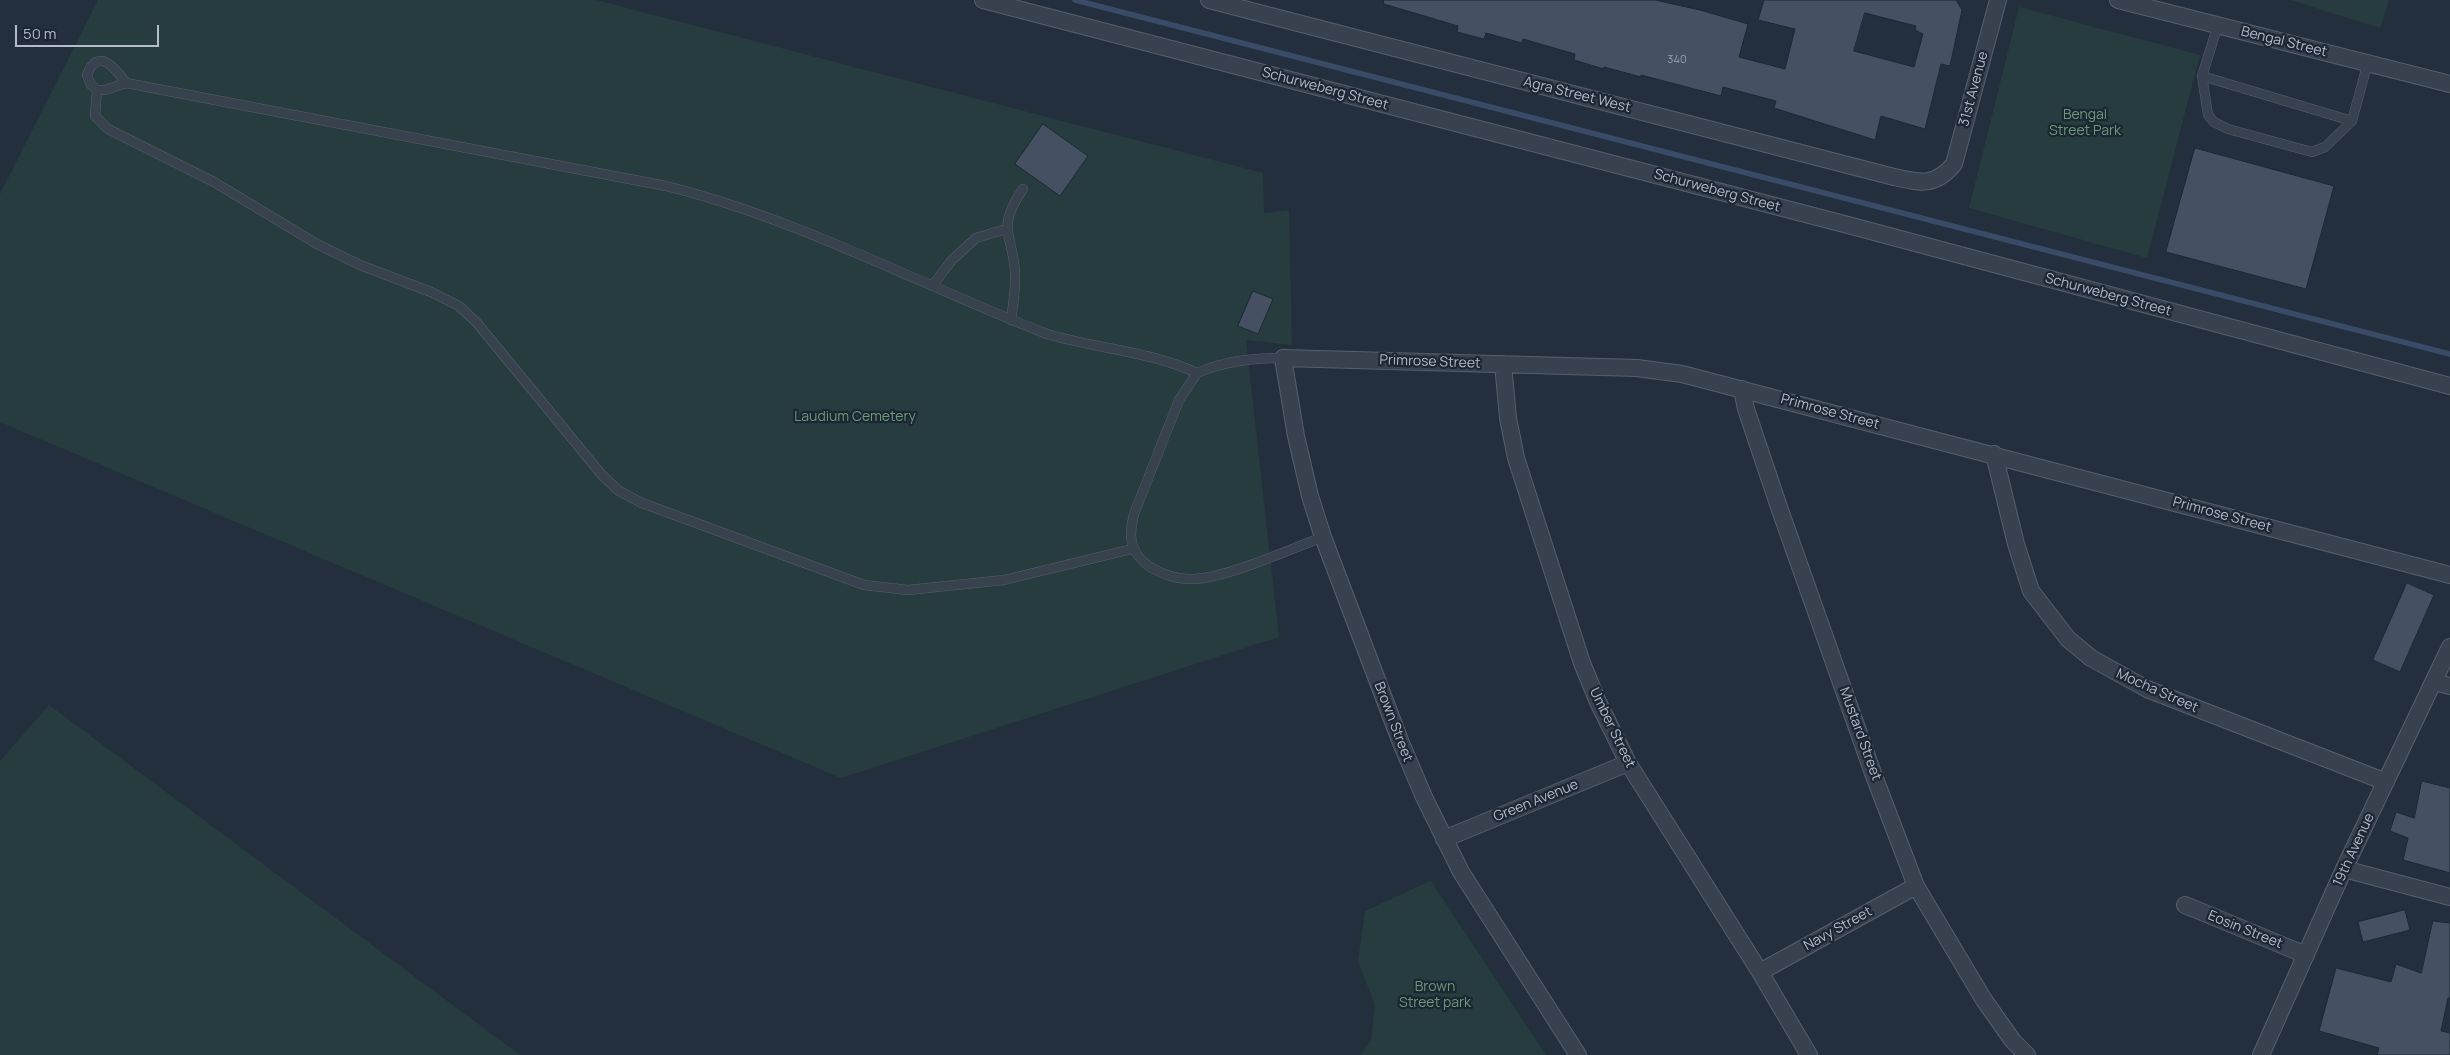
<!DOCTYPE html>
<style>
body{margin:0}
#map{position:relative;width:2450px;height:1055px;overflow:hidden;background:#242f3e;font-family:Manrope,sans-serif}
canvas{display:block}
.scale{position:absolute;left:15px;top:25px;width:144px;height:22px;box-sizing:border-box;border:2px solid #b4bcc9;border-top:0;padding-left:6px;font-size:15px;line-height:18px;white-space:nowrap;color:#b4bcc9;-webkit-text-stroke:4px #1d2633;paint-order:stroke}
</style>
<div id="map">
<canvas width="2450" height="1055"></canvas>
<div class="scale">50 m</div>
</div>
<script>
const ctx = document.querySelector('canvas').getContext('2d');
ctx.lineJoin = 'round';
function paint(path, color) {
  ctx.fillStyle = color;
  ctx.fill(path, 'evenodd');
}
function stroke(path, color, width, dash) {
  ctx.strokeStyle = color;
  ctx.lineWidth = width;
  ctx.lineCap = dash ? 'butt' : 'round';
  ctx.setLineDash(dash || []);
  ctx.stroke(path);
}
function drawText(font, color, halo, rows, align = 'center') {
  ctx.font = font + ' Manrope,sans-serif';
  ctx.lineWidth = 4.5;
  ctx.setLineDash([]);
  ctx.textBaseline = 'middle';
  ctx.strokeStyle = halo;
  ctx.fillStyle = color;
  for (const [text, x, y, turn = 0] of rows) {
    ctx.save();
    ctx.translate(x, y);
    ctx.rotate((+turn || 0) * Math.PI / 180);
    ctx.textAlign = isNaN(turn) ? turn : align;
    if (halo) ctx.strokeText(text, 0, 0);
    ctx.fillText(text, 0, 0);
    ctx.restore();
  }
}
paint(new Path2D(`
 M98 0H596L1263 173 1264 213 1289 210 1292 345 1246 340 1279 637 841 778 0 422V194Z
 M2290 0H2389L2380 28Z
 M2019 7 2200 55 2147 258 1969 208Z
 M49 705 520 1055H0V761Z
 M1430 881H1431L1546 1055H1360L1371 1041 1375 1005 1358 961 1365 911Z`), '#263c3f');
stroke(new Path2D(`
 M1075 0 2450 354`), '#394c67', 5.5);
const building = new Path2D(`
 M1384 0H1655L1700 10 1748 24 1739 57 1785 69 1795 29 1758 20 1764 0H1956L1962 10 1950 66 1941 64 1925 129 1881 116 1875 140 1774 108 1776 101 1723 87 1721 96 1641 75V77L1604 67V69L1574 60 1575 54 1523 39 1522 43 1486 33 1484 39 1457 32 1458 26 1384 4ZM1865 13 1916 26 1915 30 1923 34 1914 67 1854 51Z
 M1043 124 1088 156 1060 196 1015 164Z
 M2195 148 2334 186 2306 289 2166 252Z
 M1253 291 1273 299 1258 334 1238 326Z
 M2407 583 2434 595 2400 672 2373 660Z
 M2422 781 2450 788V873L2403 860 2408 838 2390 831 2396 812 2414 818Z
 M2405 910 2410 930 2363 942 2358 922Z
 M2433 921 2450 923V998H2448L2441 1031 2450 1033V1055H2377L2379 1048 2319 1031 2336 968 2391 982 2396 964 2421 973Z`);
paint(building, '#455162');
stroke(building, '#1f2835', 1);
const lane = new Path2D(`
 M2218 25 2202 76 2208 115 2214 122 2228 129 2312 152 2325 147 2352 121 2368 62
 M2202 76 2352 121
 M126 83C116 69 98 46 87 75L91 85 97 90H105L126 83 666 186C799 219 921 285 1047 334 1098 349 1149 351 1197 373
 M97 90 95 116 108 129 214 182 317 244 360 265 431 292 459 306 477 323 602 475 619 491 642 503 864 585 908 590 1004 580 1132 549
 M932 286 952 260 976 238 1006 229
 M1011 320C1013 305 1016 288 1015 273 1013 233 995 230 1023 189
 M1197 373 1179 400 1134 514C1129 534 1129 549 1145 563 1157 573 1175 579 1191 579 1223 580 1290 549 1323 537
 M1197 373C1225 361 1252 358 1283 358`);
const street = new Path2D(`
 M983 0 1848 225 2450 386
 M1209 0 1894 177C1920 183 1935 187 1954 164L1998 0
 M2118 0 2450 84
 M1503 364 1508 418 1516 458 1582 663 1598 702 1628 763 1760 972 1809 1055
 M1742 389 1746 409 1780 510 1874 776 1916 886 1984 1000 2013 1041 2027 1055
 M1994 454 2016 544 2031 591 2068 639 2091 658 2147 689 2386 782
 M2434 682 2450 686
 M1444 839 1628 763
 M2344 869 2450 897
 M2185 905 2306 955
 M1760 972 1916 886
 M1578 1055 1461 872 1424 797 1401 743 1323 537 1310 496 1296 436 1283 358 1637 368 1682 374 2450 575
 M2261 1055 2344 869 2450 647`);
stroke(lane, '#565f6c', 10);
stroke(street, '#565f6c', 18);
stroke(lane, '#38414e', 9);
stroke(street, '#38414e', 16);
drawText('11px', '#98a1af', null, [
 ["340",1677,60]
]);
drawText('14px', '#b4bcc9', '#1d2633', [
 ["Bengal Street",2284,42,14],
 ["Schurweberg Street",1325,89,15],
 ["31st Avenue",1974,89,-75],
 ["Agra Street West",1577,95,14],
 ["Schurweberg Street",1717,191,15],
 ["Schurweberg Street",2108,295,15],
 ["Primrose Street",1430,362,2],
 ["Primrose Street",1830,412,15],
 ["Primrose Street",2222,515,15],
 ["Mocha Street",2157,691,24],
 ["Brown Street",1393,722,69],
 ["Umber Street",1612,728,64],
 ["Mustard Street",1860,734,70],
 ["Green Avenue",1536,801,-22],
 ["19th Avenue",2354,850,-65],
 ["Navy Street",1838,929,-29],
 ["Eosin Street",2245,930,22]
]);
drawText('14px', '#6b9a76', '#1d2633', [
 ["Bengal",2085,115],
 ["Street Park",2085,131],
 ["Laudium Cemetery",855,417],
 ["Brown",1435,987],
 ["Street park",1435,1003]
]);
</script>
